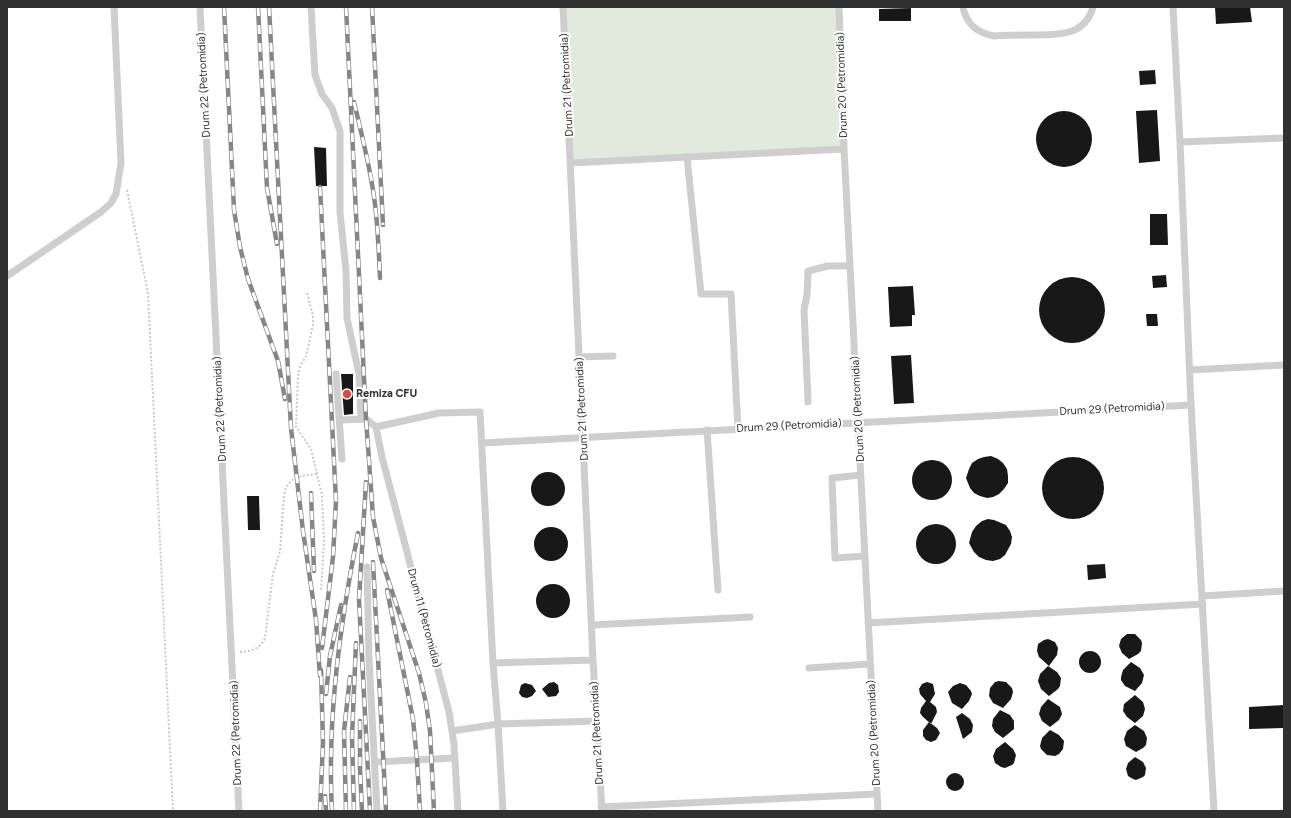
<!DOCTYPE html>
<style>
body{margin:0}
#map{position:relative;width:1291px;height:818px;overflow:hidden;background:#fff;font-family:Figtree,sans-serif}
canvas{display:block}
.frame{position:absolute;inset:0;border:8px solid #313131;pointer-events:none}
</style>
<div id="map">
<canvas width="1291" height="818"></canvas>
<div class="frame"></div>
</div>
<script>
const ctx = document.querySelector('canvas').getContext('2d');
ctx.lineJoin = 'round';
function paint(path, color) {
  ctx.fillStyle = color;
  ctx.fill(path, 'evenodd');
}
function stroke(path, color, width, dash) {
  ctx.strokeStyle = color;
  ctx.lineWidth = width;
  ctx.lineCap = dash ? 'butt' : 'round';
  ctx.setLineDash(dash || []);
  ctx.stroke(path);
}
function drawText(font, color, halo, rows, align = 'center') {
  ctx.font = font + ' Figtree,sans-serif';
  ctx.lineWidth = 4;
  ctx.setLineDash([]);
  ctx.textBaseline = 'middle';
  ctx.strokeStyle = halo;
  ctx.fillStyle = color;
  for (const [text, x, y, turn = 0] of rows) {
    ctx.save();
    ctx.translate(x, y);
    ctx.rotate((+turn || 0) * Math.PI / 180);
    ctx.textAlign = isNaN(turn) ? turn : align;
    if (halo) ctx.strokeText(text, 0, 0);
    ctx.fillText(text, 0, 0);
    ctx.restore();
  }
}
paint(new Path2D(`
 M563 7H837L844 149 571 163Z`), '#e2e9dd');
paint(new Path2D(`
 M1215 7H1250L1252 22 1216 24Z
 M911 8V21H879V9Z
 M1155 70 1156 84 1140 85 1139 71Z
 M1157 110 1160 161 1139 163 1136 111Z
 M1036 139a28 28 0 1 1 56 0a28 28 0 1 1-56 0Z
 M314 147 326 148 327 186H316Z
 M1150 214H1167L1168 245H1150Z
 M1166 275 1167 287 1153 288 1152 276Z
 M1039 310a33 33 0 1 1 66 0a33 33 0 1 1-66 0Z
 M913 286 915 315H912V326L890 327 888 287Z
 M1146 314H1157L1158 326H1147Z
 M911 355 914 403 894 404 891 356Z
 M341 374H353V414L344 415Z
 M991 456 998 459 1003 463 1007 469 1008 476V483L1004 489 999 494 993 497 987 498 980 496 974 493 970 488 966 478 969 469 972 463 978 459 984 457Z
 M1042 488a31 31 0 1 1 62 0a31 31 0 1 1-62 0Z
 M912 480a20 20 0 1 1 40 0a20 20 0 1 1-40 0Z
 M531 489a17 17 0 1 1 34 0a17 17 0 1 1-34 0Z
 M247 496H259L260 530H248Z
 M988 519 994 520 1006 525 1010 531 1012 537 1011 544 1005 555 1000 559 993 561 986 560 979 557 974 552 969 543 972 532 976 526 982 521Z
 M916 544a20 20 0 1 1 40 0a20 20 0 1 1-40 0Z
 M534 544a17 17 0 1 1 34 0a17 17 0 1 1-34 0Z
 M1105 564 1106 578 1088 580 1087 565Z
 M536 601a17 17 0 1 1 34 0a17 17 0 1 1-34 0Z
 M1127 634H1135L1141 640 1142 643 1141 651 1138 654 1129 659 1122 653 1119 646 1121 639Z
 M1048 639 1055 642 1058 648 1057 655 1049 666 1039 657 1037 651 1038 644 1044 640Z
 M1079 662a11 11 0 1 1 22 0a11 11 0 1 1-22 0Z
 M1131 662 1140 668 1144 675 1142 683 1135 691 1125 686 1121 680V677L1123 670Z
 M1048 666 1057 672 1061 678 1060 686 1058 689 1049 696 1041 689 1038 681 1040 674Z
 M999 681 1006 682 1012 688 1013 692 1011 699 1003 708 993 703 989 696 990 688 995 682Z
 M554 682 558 685 559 692 556 696 548 697 542 689 549 683Z
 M927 682 933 684 935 694 930 702 936 707 937 712 931 724 923 717 920 713 921 708 926 701 920 694 919 689 922 684Z
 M525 683 532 685 536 691 532 696 527 698 522 697 519 693 521 685Z
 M960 683 966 685 971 691 972 694 969 701 962 709 952 703 948 692 953 686Z
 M1135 695 1143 702 1145 709 1143 716 1135 723 1127 717 1123 711 1124 704Z
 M1048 699 1060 707 1062 714 1059 720 1050 727 1042 721 1039 714 1041 707Z
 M1284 705V728L1249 729V707Z
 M1000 710 1010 715 1014 721V729L1003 738 995 732 992 726 993 719Z
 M962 713 970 719 973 725 972 732 963 739 956 717Z
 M929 722 937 728 940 733 936 740 931 742 926 740 923 736V730Z
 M1135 725 1144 731 1147 738 1146 745 1143 748 1136 752 1126 746 1124 739 1127 731Z
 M1050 730 1059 735 1064 741 1063 749 1059 754 1055 756 1047 755 1041 749 1040 746 1042 738Z
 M1005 742 1013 749 1016 755 1014 763 1012 765 1005 768 1001 767 995 763 993 756 996 749Z
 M1135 757 1143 762 1146 768 1145 775 1143 777 1136 780 1133 779 1128 776 1126 769 1128 763Z
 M946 782a9 9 0 1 1 18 0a9 9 0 1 1-18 0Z`), '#181818');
stroke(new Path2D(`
 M127 190 148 293 173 811
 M307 293 313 316V325L306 356 300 367 298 376 296 427 311 449 322 495 324 541 321 591
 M240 652C252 651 260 649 265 638L273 574 280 551 284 495C288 476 300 476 317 474`), '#c8c8c8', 2, [2, 2]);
stroke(new Path2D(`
 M200 7 239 811
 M311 7 315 75 322 94 332 108 340 131V212L346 271 347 318 359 374 361 419
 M563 7 593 660 602 811
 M839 7 844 149 878 811
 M963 7C966 24 978 33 994 36 1007 35 1021 35 1034 35 1058 35 1085 36 1093 7
 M1173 7 1180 142 1191 405 1214 811
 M1180 142 1284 138
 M687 157 701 294H731L738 429
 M571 163 844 149
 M7 276 101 212 111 203 116 194 121 163 114 7
 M579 357 613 356
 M1190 370 1284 365
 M336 374 342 459
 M808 402 804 310 807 295 808 271 828 266H850
 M340 420 366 419 376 427 439 413 480 412 493 663 498 724 503 811
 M376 427 382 457 449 712 454 744 458 811
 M707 430 718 590
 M482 443 1191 405
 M861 475 832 478 835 558 865 556
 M367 567 369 659 377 811
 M1202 596 1284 591
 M868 623 1203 604
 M592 625 750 617
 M493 663 593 660
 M809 668 870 664
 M452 731 498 724 597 721
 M375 762 455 758
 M601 807 877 794`), '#cecece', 7);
const rail = new Path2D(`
 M224 7 234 210 240 247 248 279 278 361 285 399
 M258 7 267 188 277 244
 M269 7 291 428 303 531 316 620 320 676
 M346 7 366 419 373 517 381 558 419 673 426 703 430 731 434 811
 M372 7 383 225
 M354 102C362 136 371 170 375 204 378 229 379 253 380 278
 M320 187 336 501 333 557 322 648
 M366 482 359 599 370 811
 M311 493 314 571
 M373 562 386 811
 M387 590 413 719 417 760 420 811
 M326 694 330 656 341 605
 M360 721V768L362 811
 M325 796 326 811
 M320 811 323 743 321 670
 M332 811C327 718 340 624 358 533
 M346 811 344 731 350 677
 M354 811 352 737 356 643`);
stroke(rail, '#868686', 4.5);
stroke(rail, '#fff', 3, [9]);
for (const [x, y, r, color] of [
 [347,394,5,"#d74d43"]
]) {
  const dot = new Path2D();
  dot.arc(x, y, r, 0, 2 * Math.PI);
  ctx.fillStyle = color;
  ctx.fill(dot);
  stroke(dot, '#fff', 1.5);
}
drawText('11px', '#313131', '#fff', [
 ["Drum 22 (Petromidia)",204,85,-93],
 ["Drum 21 (Petromidia)",567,85,-93],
 ["Drum 20 (Petromidia)",842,85,-92],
 ["Drum 22 (Petromidia)",220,409,-93],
 ["Drum 21 (Petromidia)",582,409,-93],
 ["Drum 20 (Petromidia)",858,409,-93],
 ["Drum 29 (Petromidia)",1112,409,-3],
 ["Drum 29 (Petromidia)",789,426,-3],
 ["Drum 11 (Petromidia)",424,618,75],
 ["Drum 22 (Petromidia)",236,733,-92],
 ["Drum 21 (Petromidia)",597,733,-93],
 ["Drum 20 (Petromidia)",874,733,-93]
]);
drawText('bold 11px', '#313131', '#fff', [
 ["Remiza CFU",356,394]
], 'left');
</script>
